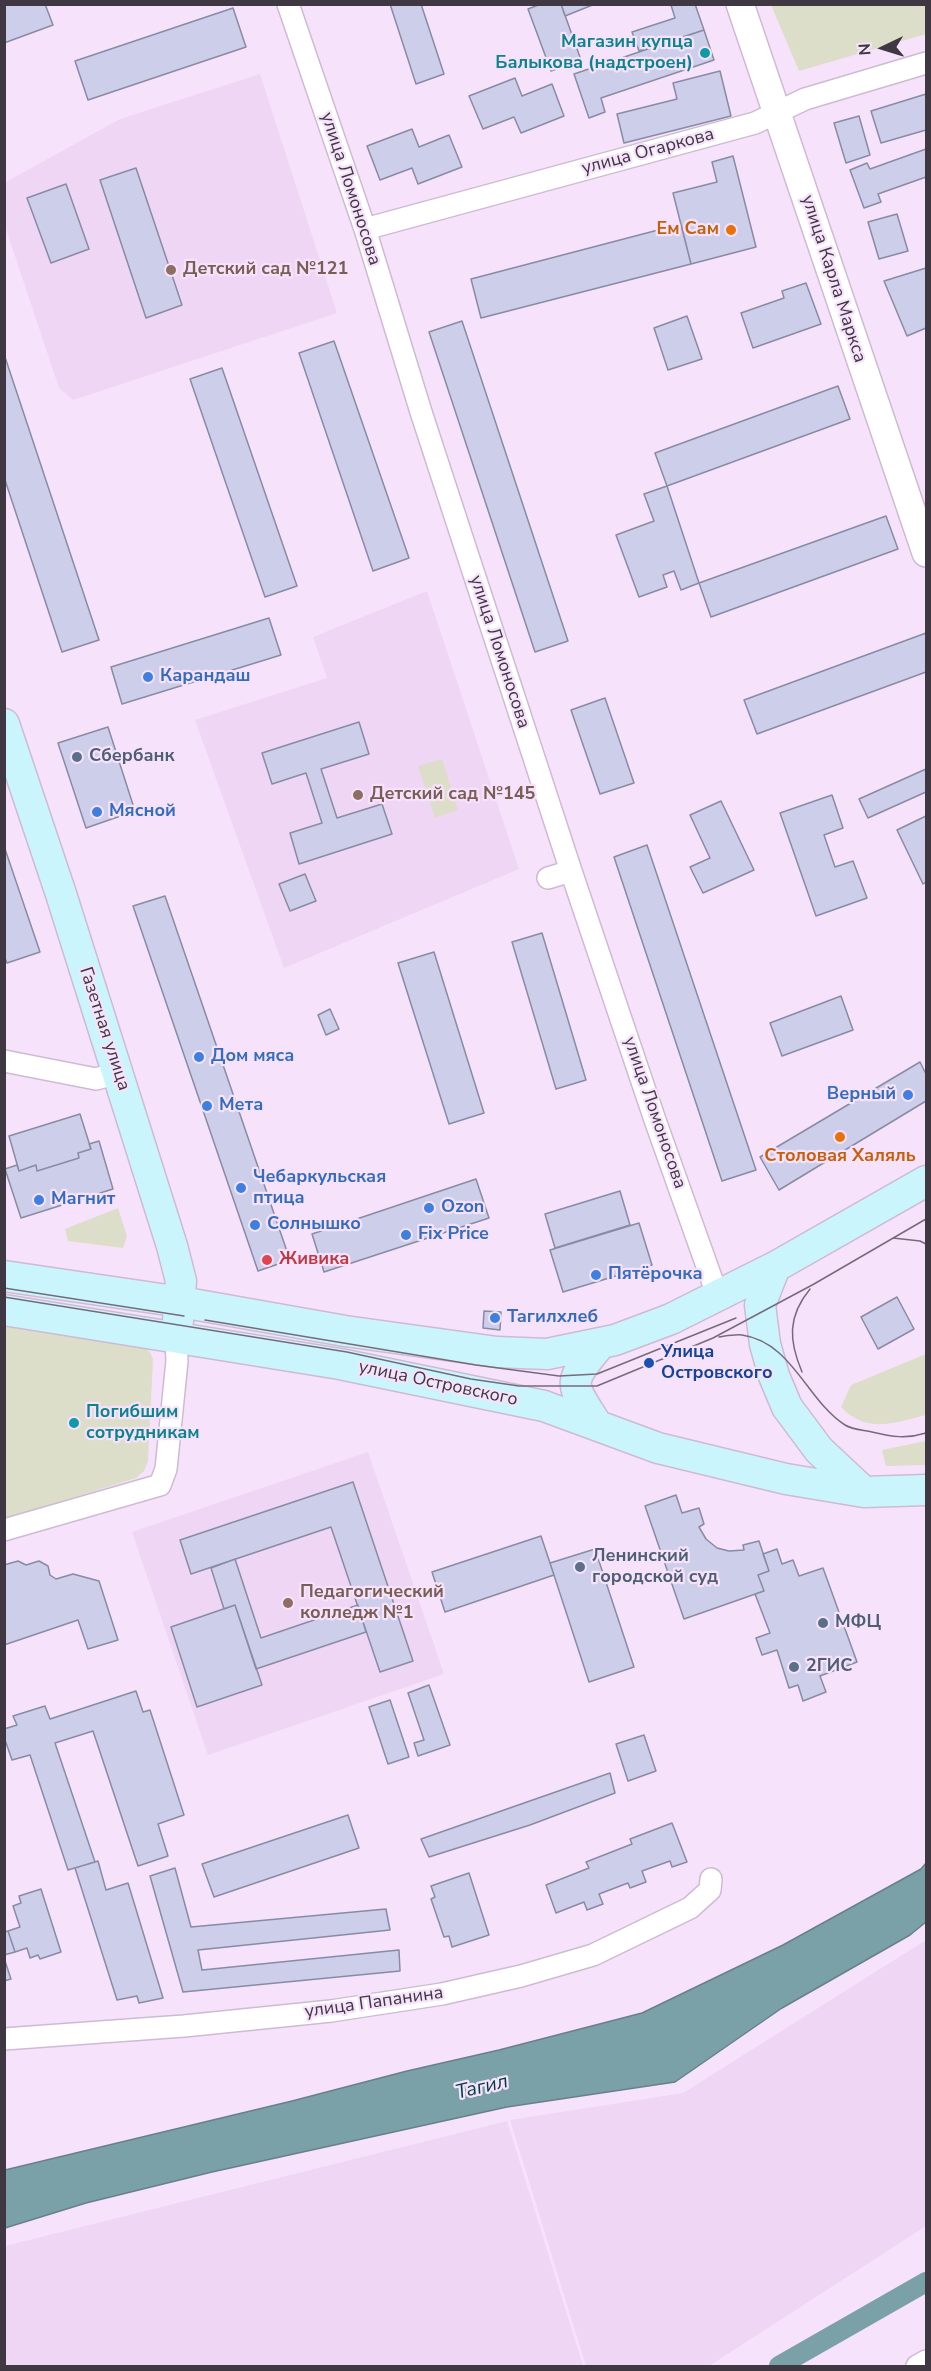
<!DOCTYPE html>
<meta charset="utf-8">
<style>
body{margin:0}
#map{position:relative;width:931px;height:2371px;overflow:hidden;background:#f6e2fb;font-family:"Nunito Sans",sans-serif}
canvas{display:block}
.frame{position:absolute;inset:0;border:6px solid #3f3741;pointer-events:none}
.north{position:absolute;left:853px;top:18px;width:60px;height:60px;-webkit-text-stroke:4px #f6e2fb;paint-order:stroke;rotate:266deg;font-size:16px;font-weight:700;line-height:24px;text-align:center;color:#3f3741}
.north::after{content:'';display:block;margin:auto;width:21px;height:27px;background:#3f3741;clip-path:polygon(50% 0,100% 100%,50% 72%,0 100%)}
</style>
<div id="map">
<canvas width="931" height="2371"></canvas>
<div class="frame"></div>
<div class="north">N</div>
</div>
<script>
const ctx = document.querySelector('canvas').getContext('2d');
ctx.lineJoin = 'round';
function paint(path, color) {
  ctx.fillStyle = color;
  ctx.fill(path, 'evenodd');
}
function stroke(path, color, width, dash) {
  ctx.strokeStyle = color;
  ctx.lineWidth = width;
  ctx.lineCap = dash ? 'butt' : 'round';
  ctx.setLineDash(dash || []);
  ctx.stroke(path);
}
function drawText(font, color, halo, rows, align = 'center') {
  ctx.font = font + ' "Nunito Sans",sans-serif';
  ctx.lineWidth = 4.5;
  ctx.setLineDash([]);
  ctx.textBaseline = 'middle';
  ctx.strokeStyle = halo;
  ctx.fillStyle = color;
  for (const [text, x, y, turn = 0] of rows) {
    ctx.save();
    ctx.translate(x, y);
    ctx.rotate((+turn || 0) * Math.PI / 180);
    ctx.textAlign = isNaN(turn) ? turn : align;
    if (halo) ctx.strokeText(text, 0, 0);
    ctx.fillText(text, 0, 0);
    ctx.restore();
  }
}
paint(new Path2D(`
 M260 74 337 313 73 400 59 388 5 226 4 183 120 119Z
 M427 591 519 869 284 968 195 720 327 678 313 637Z
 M368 1452 444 1674 208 1755 132 1532Z
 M926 1940V2226L709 2366H586L510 2120 683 2093Z
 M507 2121 583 2366H5V2246Z`), '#efd6f5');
paint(new Path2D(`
 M771 5H926V34L799 71Z
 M442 759 458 810 435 818 418 766Z
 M118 1208 127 1236 123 1248 68 1241 65 1229Z
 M4 1323 143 1347 150 1352 153 1359 148 1461 144 1471 136 1478 5 1519Z
 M926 1354V1415C894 1423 867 1434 841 1407L851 1385Z
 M926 1441V1465L886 1466 882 1450Z`), '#dcdec9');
const water = new Path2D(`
 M926 1863V1922L910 1935 782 2008 675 2082 507 2107 212 2172 86 2203 5 2228V2170L292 2101 407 2071 499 2050 642 2013 783 1945 921 1869Z`);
paint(water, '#7aa0a8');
stroke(water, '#688089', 1.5);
stroke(new Path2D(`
 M779 2366 926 2282`), '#7aa0a8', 20);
const building = new Path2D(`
 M4 4H45L53 25 4 43Z
 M390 4H421L444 74 416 84Z
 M541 4H561L581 60 551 71 528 9Z
 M561 4H595L565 16Z
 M695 4 704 30 639 51 632 32 675 18 671 5Z
 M233 8 246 47 88 100 75 61Z
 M704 30 714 60 601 98 605 112 589 118 574 74Z
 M720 71 731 116 624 143 617 114 677 99 673 83Z
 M515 78 522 96 552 84 564 116 521 133 514 117 483 129 469 96Z
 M926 94V130L881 143 871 111Z
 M859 116 870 155 846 163 834 123Z
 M412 129 419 147 449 135 462 167 418 184 412 168 380 180 367 146Z
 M926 149V177L878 194 881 202 864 208 850 170 867 163 870 169Z
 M733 156 756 247 691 264 673 193 717 182 712 162Z
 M136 168 182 305 146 318 100 180Z
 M66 184 89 249 51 263 27 198Z
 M897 214 908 251 879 259 868 222Z
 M681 224 691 264 481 318 471 279Z
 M926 268V328L907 336 884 281Z
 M806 283 821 324 753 348 741 313 784 298 782 291Z
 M687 316 702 359 668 370 654 328Z
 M462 321 568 641 535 652 429 332Z
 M334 341 409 558 373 571 299 353Z
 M4 354 99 640 62 652 4 477Z
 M222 368 297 586 265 597 190 379Z
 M838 386 850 419 667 486 655 453Z
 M667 486 699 583 681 590 674 571 663 575 667 587 639 597 616 535 654 521 644 494Z
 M886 516 898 549 711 617 699 583Z
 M269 618 281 655 122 704 111 667Z
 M926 633V672L757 734 744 700Z
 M605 698 634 783 600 794 571 710Z
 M359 722 369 754 321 769 337 818 382 804 392 834 299 864 290 833 322 823 306 773 272 784 262 753Z
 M108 727 135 811 86 828 58 743Z
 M926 769V792L868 818 859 799Z
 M832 795 843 828 824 835 835 867 853 861 867 898 816 916 780 813Z
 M721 801 754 870 703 893 690 867 710 858 690 815Z
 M926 816V882L923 884 897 830Z
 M647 845 756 1170 722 1181 614 857Z
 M4 846 40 952 7 963 4 956Z
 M305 874 316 901 290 911 279 884Z
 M165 896 290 1260 258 1271 133 906Z
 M542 933 586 1080 556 1089 512 942Z
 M434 952 484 1113 449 1124 398 963Z
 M841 996 853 1030 782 1056 770 1023Z
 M330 1009 339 1029 326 1035 318 1015Z
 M920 1062 926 1074V1101L779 1190 760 1157Z
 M80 1114 91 1149 78 1153 79 1158 37 1171 36 1165 19 1171 9 1136Z
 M99 1141 113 1189 21 1218 5 1169 17 1165 19 1171 36 1165 37 1171 79 1158 78 1153 91 1149 89 1144Z
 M476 1179 489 1218 324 1272 312 1234Z
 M620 1191 630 1225 555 1248 545 1214Z
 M639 1223 652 1265 563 1292 550 1250Z
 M897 1297 914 1329 878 1349 861 1317Z
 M484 1311 501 1312 500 1330 483 1328Z
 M353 1482 413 1661 380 1672 331 1527 191 1574 180 1540Z
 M676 1495 682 1513 699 1508 704 1524 699 1527 706 1539 717 1548 729 1551 744 1550 743 1545 759 1541 769 1571 758 1575 764 1591 684 1619 645 1506Z
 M541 1536 554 1575 445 1612 432 1572Z
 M595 1549 634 1667 589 1682 550 1563Z
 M777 1549 782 1564 793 1560 799 1576 823 1568 857 1662 820 1676 826 1692 803 1701 798 1685 789 1688 777 1650 762 1655 756 1638 770 1633 755 1594 764 1591 758 1575 769 1571 763 1554Z
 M235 1559 261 1638 358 1605 366 1632 256 1669 235 1605 224 1609 211 1568Z
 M18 1561 26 1565 39 1561 48 1566 50 1575 56 1579 73 1574 99 1581 118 1640 88 1649 78 1620 4 1645V1565Z
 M235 1605 262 1685 197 1707 171 1627Z
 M429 1685 450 1745 418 1756 414 1743 424 1740 408 1693Z
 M136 1691 143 1712 150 1710 184 1815 158 1824 168 1856 138 1866 93 1731 55 1743 95 1862 68 1870 30 1755 12 1760 4 1737V1729L17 1725 13 1716 45 1706 50 1719Z
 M390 1700 409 1757 388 1764 369 1707Z
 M644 1735 656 1771 628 1781 616 1744Z
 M610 1773 615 1793 530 1825 429 1857 421 1839Z
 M348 1815 359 1848 214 1897 202 1864Z
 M672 1823 687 1862 672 1867 670 1861 642 1871 646 1882 630 1888 628 1883 599 1894 603 1904 587 1910 584 1902 556 1913 546 1885 589 1868 586 1862 632 1844 630 1839Z
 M98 1861 106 1890 128 1883 163 1998 139 2003 137 1996 117 2000 75 1868Z
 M175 1868 191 1927 386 1909 390 1930 198 1950 202 1970 399 1950 400 1971 183 1992 150 1876Z
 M469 1873 489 1935 452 1947 449 1936 444 1937 431 1899 435 1897 431 1886Z
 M41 1889 61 1952 40 1959 38 1955 30 1958 27 1948 15 1952 8 1931 20 1927 13 1906 21 1903 19 1896Z
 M8 1931 15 1952 4 1955V1932Z
 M4 1958 11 1979 4 1981Z`);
paint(building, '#ccceea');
stroke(building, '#898ba5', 1.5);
const minor = new Path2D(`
 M288 4 365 229 421 412 571 871 655 1120 718 1297
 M365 229 755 123 805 99 926 63
 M548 878 571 871
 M4 1061 96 1079 118 1073
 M4 1530 160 1485 166 1469 177 1361 176 1338
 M4 2039 184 2026 331 2011 442 1994 521 1976 593 1955 690 1908 710 1890 711 1879
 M917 2366 926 2361`);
const tertiary = new Path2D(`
 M740 4 926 553`);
const secondary = new Path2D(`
 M4 724 61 894 172 1246 181 1281 178 1321
 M775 1267 760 1305 765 1344 774 1376 787 1407 819 1450 864 1492
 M4 1276 181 1302 345 1331 497 1352 547 1354 615 1340 671 1319 775 1267 926 1181
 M4 1310 340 1364 544 1406 658 1448 786 1479 864 1492 926 1490
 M597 1425C569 1381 567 1384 601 1343`);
stroke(minor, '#cebbd3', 24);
stroke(tertiary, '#cebbd3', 30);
stroke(secondary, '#cebbd3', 33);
stroke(minor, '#fff', 21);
stroke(tertiary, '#fff', 27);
stroke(secondary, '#cbf5fd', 30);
stroke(new Path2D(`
 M893 1238 920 1241 926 1244
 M4 1288 184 1316
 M4 1297 347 1352 471 1379 519 1386H597L713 1338 814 1284 926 1219
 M205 1320 476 1365 559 1376 597 1374 736 1318
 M719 1337C726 1336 735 1334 742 1335 792 1342 807 1401 845 1425 853 1430 864 1430 872 1432 892 1437 907 1439 926 1433
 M802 1372C789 1341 787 1317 810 1289`), '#776b7a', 1.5);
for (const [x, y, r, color] of [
 [705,53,6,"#0f9aa8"],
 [731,230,6,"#e8710a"],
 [171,270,6,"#8d6e63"],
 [148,677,6,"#3f7fe0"],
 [77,757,6,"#5c6f8a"],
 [358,795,6,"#8d6e63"],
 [97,812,6,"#3f7fe0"],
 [199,1057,6,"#3f7fe0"],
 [908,1095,6,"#3f7fe0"],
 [207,1106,6,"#3f7fe0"],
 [840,1137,6,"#e8710a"],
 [241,1188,6,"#3f7fe0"],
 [39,1200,6,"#3f7fe0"],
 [429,1208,6,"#3f7fe0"],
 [255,1225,6,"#3f7fe0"],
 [406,1235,6,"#3f7fe0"],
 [267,1260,6,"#e0444e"],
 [596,1275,6,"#3f7fe0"],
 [495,1318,6,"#3f7fe0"],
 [649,1363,6,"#1a4fb4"],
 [74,1423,6,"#0f9aa8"],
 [580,1567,6,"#5c6f8a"],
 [288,1603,6,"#8d6e63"],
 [823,1623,6,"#5c6f8a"],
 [794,1667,6,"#5c6f8a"]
]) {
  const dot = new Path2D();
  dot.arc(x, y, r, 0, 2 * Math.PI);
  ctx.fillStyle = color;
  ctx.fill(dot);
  stroke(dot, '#f6e2fb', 2);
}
drawText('bold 18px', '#0d838f', '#f6e2fb', [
 ["Магазин купца",693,43],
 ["Балыкова (надстроен)",693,64],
 ["Погибшим",86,1413,"left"],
 ["сотрудникам",86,1434,"left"]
], 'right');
drawText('18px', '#3f3741', '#f6e2fb', [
 ["улица Огаркова",648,152,-15],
 ["улица Ломоносова",350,189,72],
 ["улица Карла Маркса",833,279,72],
 ["улица Ломоносова",499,652,72],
 ["Газетная улица",104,1029,72],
 ["улица Ломоносова",654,1113,71],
 ["улица Островского",438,1384,12],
 ["улица Папанина",374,2003,-8]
]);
drawText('bold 18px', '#c56008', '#f6e2fb', [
 ["Ем Сам",719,230],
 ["Столовая Халяль",840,1157,"center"]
], 'right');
drawText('bold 18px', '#785e54', '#f6e2fb', [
 ["Детский сад №121",183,270],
 ["Детский сад №145",370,795],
 ["Педагогический",300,1593],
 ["колледж №1",300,1614]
], 'left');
drawText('bold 18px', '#366cbe', '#f6e2fb', [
 ["Карандаш",160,677],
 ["Мясной",109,812],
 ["Дом мяса",211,1057],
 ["Верный",896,1095,"right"],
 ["Мета",219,1106],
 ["Чебаркульская",253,1178],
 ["птица",253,1199],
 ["Магнит",51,1200],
 ["Ozon",441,1208],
 ["Солнышко",267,1225],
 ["Fix Price",418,1235],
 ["Пятёрочка",608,1275],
 ["Тагилхлеб",507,1318]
], 'left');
drawText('bold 18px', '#4e5e75', '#f6e2fb', [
 ["Сбербанк",89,757],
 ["Ленинский",592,1557],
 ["городской суд",592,1578],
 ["МФЦ",835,1623],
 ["2ГИС",806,1667]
], 'left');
drawText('bold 18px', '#be3a42', '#f6e2fb', [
 ["Живика",279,1260]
], 'left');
drawText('bold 18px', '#164399', '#f6e2fb', [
 ["Улица",661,1353],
 ["Островского",661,1374]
], 'left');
drawText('italic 20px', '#003c47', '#f6e2fb', [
 ["Тагил",482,2088,-13]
]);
</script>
